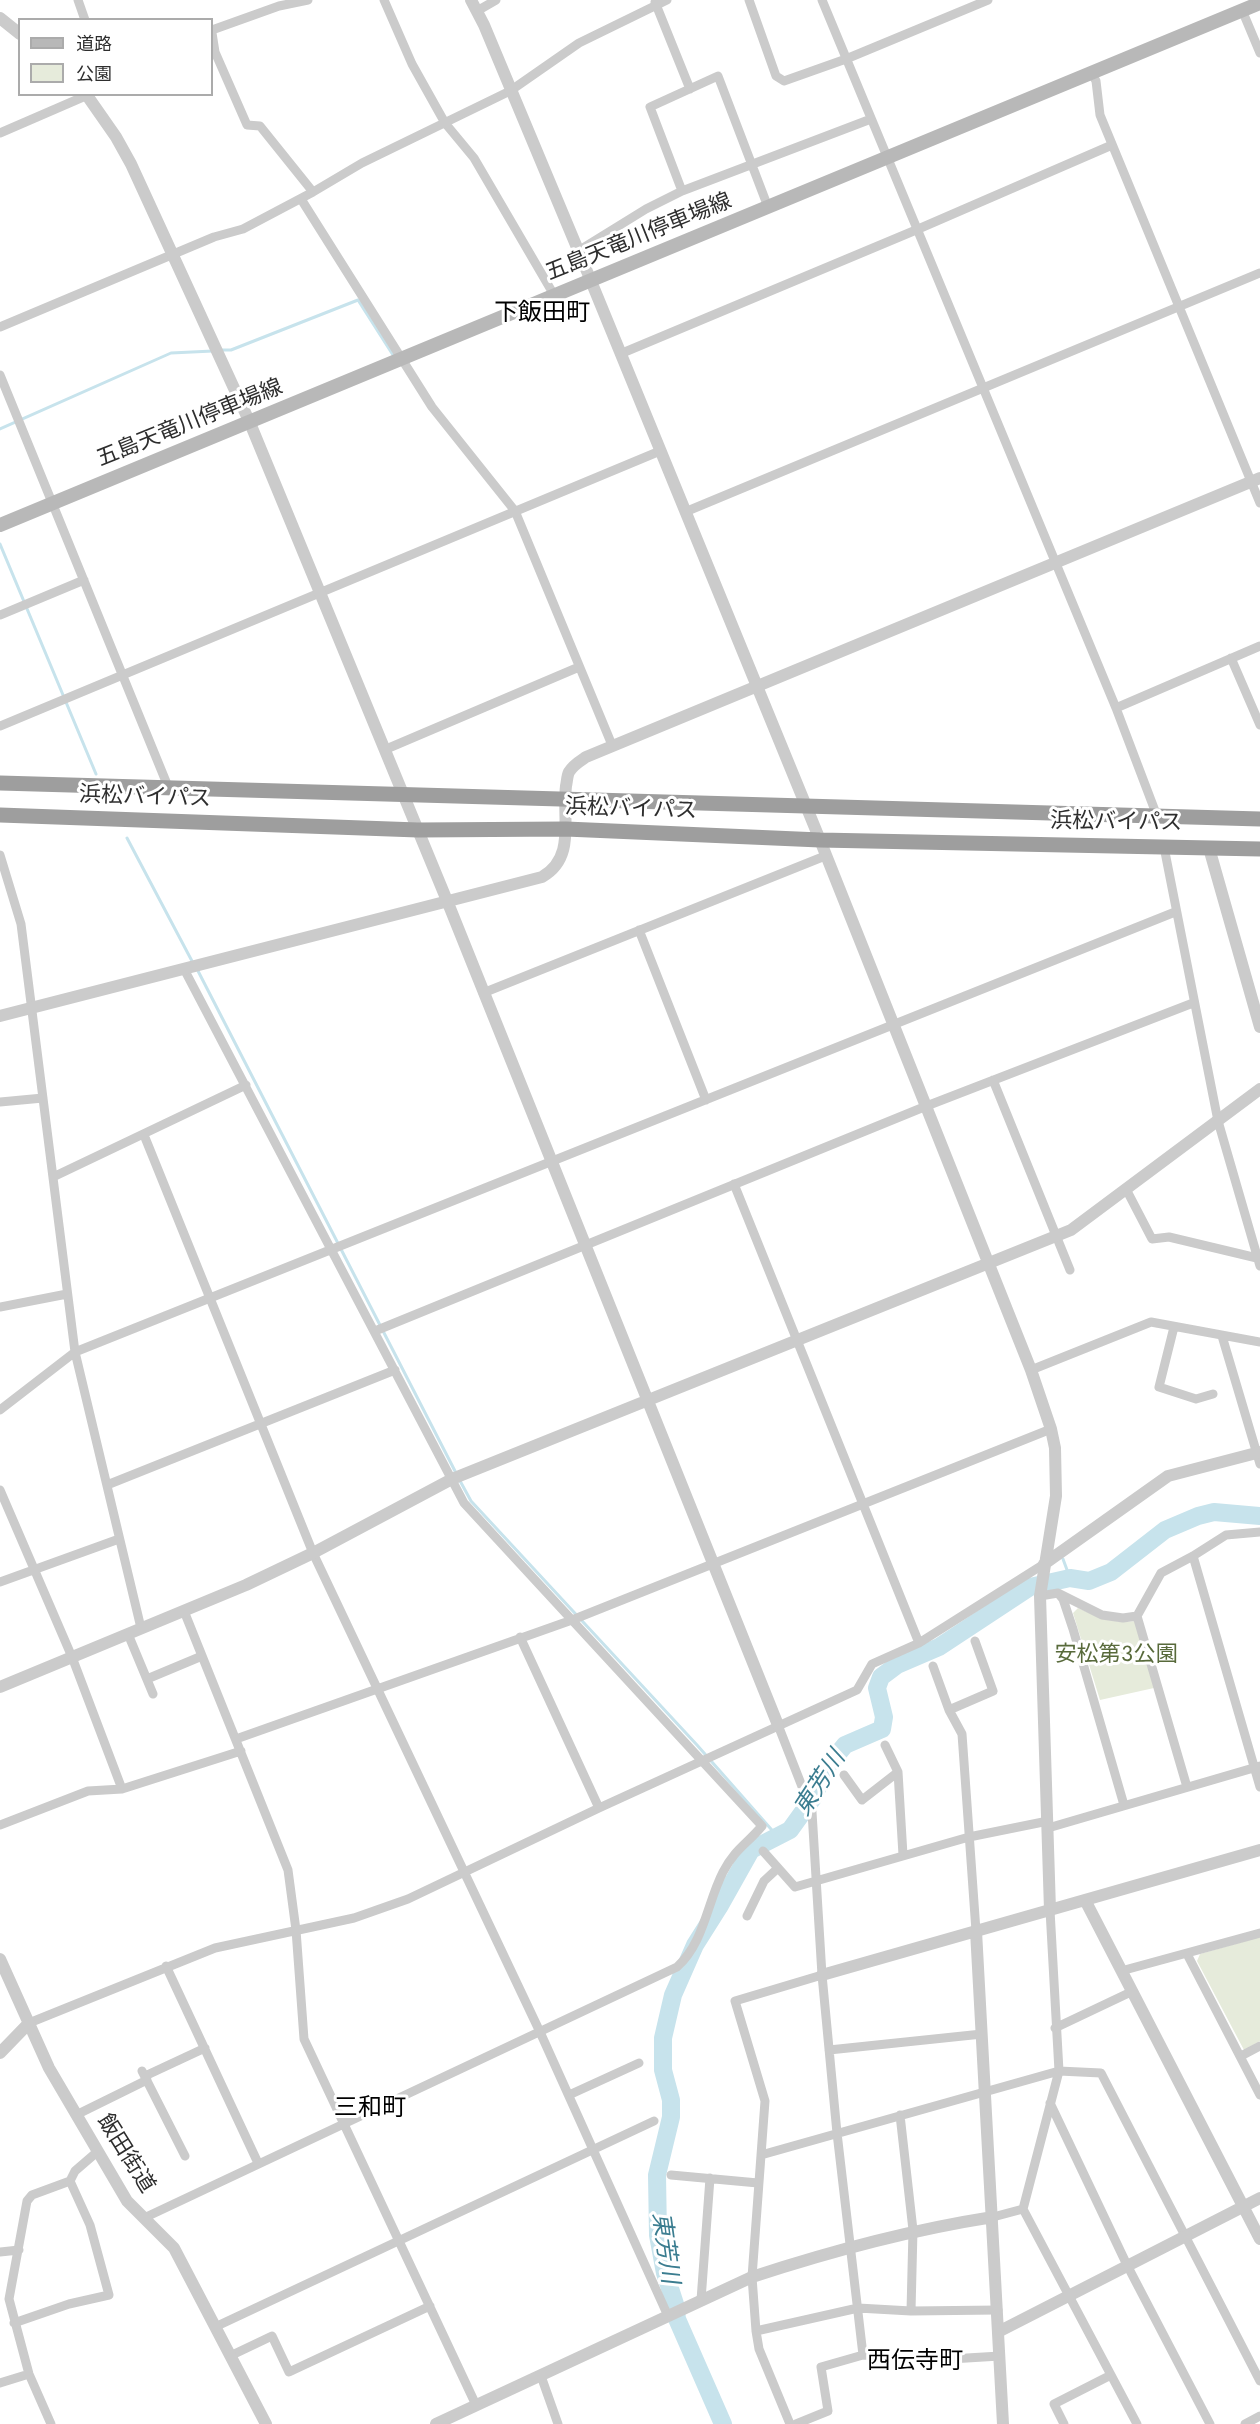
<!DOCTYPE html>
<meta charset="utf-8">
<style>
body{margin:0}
#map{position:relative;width:1260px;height:2424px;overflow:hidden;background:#fff;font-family:Jost,"Noto Sans JP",sans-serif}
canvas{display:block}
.legend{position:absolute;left:18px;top:18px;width:195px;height:78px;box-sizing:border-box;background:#fff;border:2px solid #ababab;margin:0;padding:8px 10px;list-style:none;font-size:18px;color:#2e2e2e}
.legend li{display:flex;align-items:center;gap:12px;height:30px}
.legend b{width:30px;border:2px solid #ababab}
</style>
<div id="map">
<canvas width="1260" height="2424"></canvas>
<ul class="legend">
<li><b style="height:8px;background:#b8b8b8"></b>道路</li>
<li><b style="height:16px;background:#e6ebdb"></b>公園</li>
</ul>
</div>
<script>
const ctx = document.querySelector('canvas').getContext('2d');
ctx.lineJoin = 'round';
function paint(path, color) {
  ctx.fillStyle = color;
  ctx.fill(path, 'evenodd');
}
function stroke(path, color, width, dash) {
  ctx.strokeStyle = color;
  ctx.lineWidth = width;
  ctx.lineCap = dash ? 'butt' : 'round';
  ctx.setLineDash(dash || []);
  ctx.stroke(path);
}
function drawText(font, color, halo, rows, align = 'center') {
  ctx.font = font + ' Jost,"Noto Sans JP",sans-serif';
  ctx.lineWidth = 6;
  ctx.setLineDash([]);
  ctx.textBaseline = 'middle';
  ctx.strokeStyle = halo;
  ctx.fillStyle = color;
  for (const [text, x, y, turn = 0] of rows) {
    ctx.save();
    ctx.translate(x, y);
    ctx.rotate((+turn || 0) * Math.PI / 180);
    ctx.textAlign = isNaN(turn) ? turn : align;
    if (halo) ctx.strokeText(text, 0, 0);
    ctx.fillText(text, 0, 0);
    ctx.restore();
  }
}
paint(new Path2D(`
 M1078 1608C1098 1617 1113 1624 1135 1621L1154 1688 1100 1700 1073 1613Z
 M1260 1937V2041L1244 2050 1197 1961 1200 1954Z`), '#e6ebdb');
stroke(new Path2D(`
 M220 350H231L358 300 393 355
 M0 429 171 353 213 351
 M0 544 96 774
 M127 838 193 963
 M197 969 456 1473
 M459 1479 471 1501 697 1745 778 1837
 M1063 1559 1070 1578`), '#c7e3ec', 3);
stroke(new Path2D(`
 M723 2424 677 2319 675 2304 665 2273 658 2235 657 2175 671 2117V2100L663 2070V2038L673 1995 695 1945 719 1907 751 1850 790 1830 813 1798 827 1767 845 1745 882 1729 884 1717 877 1688 881 1677 897 1665 939 1647 1030 1587 1070 1578 1089 1581 1111 1572 1165 1530 1198 1516 1214 1512 1260 1516`), '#c7e3ec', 18);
stroke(new Path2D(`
 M78 0 85 20
 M384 0 412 64 445 123 474 158 554 295
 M749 0 776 76 784 81 846 59 988 0
 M822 0 1116 708 1157 816
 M655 2 690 89
 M1242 10 1260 53
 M477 11 496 0
 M212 30 279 6 308 0
 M212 33 215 52 247 125 260 126 313 192
 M1091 72 1096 81 1100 115 1260 503
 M0 133 90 94
 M682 191 650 107 718 76 768 207
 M301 199 432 407 515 511 612 745
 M578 251 646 209 682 191 871 119
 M0 327 214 237 243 229 313 192 362 163 510 91 579 43 667 0
 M620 354 916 230 1112 145
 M0 375 169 789
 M685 512 1260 273
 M0 615 84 580
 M1231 658 1260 725
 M1116 708 1260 646
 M0 726 660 451
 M384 750 579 667
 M1164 847 1218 1121 1260 1266
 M0 855 21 924 75 1352 141 1628
 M639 930 706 1100
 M483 993 825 856
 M993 1080 1070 1270
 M0 1102 43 1098
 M144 1135 313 1553 540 2032 668 2316
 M53 1177 246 1085
 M734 1184 919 1643
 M1126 1189 1152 1239 1169 1237 1257 1258
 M0 1307 67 1294
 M1174 1327 1159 1387 1196 1399 1213 1394
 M375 1331 924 1107 1193 1003
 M1222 1336 1260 1464
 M1031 1370 1151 1322 1260 1342
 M0 1410 75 1352 1175 912
 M107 1485 395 1370
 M0 1490 72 1657 122 1789
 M1193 1556 1260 1787
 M0 1582 119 1539
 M1058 1593 1063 1599 1073 1629 1124 1805
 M1040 1596 1058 1593 1102 1615 1123 1618 1137 1616
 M184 1611 288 1870 296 1930 304 2039 476 2405
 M128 1634 153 1694
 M520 1637 599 1808
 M933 1666 949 1710 962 1734 976 1931
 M147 1679 202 1656
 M949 1710 993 1691 975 1641
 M778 1725 812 1812 822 1975 837 2133 863 2355 821 2367 828 2411 796 2424
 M236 1739 572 1620 1051 1429
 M885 1745 898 1772 903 1855
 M844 1775 862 1800 898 1772
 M1187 1787 1137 1616 1161 1573 1193 1556 1226 1535 1260 1532
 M0 1825 88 1791 122 1789 241 1751
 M1048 1828 1260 1766
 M763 1851 795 1887 969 1837 1048 1821
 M1050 1910 1059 2071 1023 2209 1137 2424
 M747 1916 764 1881 778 1868
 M1187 1954 1260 2095
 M166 1966 258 2163
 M1121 1971 1260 1933
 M29 2023 215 1948 354 1918 408 1899 599 1808 857 1690 872 1664 919 1643 1044 1564
 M1055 2028 1133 1991
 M829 2050 982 2034
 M1241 2056 1260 2046
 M142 2071 185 2156
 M145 2076 205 2048
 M569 2095 639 2063
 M1050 2103 1127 2265 1210 2424
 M76 2115 147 2080
 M900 2115 913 2230 911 2311
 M761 2155 1059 2071 1101 2073 1260 2381
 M671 2175 758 2183
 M993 2217 1023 2209
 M144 2218 677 1967C704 1943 707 1903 723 1872 735 1849 747 1844 762 1826L464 1503 184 969
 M0 2252 19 2250
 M701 2300 710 2178
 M14 2323 69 2304 109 2295 90 2225 70 2181
 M215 2327 654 2121
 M756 2331 858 2308 911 2311 998 2310
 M863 2355 934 2360 1000 2356
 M230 2356 272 2336 289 2372 430 2306
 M541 2376 558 2424
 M0 2383 29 2374
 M51 2424 29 2374 9 2299 27 2201 32 2195 70 2181 75 2171 97 2152
 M790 2424 759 2349 756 2331 752 2277 765 2101 735 2001 822 1975
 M1064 2424 1054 2404 1111 2375
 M1245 2424 1260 2416`), '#cbcbcb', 9);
stroke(new Path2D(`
 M471 0 484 25 591 281 820 840 1031 1370 1051 1429 1055 1448 1056 1496 1040 1596 1050 1910
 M0 18 20 34
 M86 94 116 137 131 164 250 423 448 903 778 1725
 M1209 848 1260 1027
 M0 1016 542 877C576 858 562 819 566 786 567 782 567 776 569 772 573 765 580 761 586 757L1260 478
 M1044 1564 1168 1476 1260 1452
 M0 1687 246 1585 313 1553 452 1479 1071 1230 1260 1089
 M1085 1900 1260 2239
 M976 1931 1003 2424
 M0 1959 49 2068 127 2201 174 2248 266 2424
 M822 1975 1260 1850
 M0 2053 29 2023
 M998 2332 1260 2198
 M436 2424 752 2277C831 2251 910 2230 993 2217`), '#cbcbcb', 12);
stroke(new Path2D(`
 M0 525 1260 3`), '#b8b8b8', 14);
stroke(new Path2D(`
 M0 783 1260 819
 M0 815 418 830 566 829 820 840 1260 849`), '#9e9e9e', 15);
drawText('22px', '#2e2e2e', '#fff', [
 ["五島天竜川停車場線",639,238,-22],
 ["五島天竜川停車場線",190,424,-22],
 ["浜松バイパス",145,798,2],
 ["浜松バイパス",631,810,2],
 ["浜松バイパス",1116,823,1],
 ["飯田街道",125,2154,58]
]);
drawText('22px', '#586a3b', '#fff', [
 ["安松第３公園",1116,1656]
]);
drawText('24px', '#000', '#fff', [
 ["下飯田町",542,314],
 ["三和町",370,2109],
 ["西伝寺町",915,2362]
]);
drawText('italic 24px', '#3b7d90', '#fff', [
 ["東芳川",821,1784,-57],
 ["東芳川",664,2248,82]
]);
</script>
